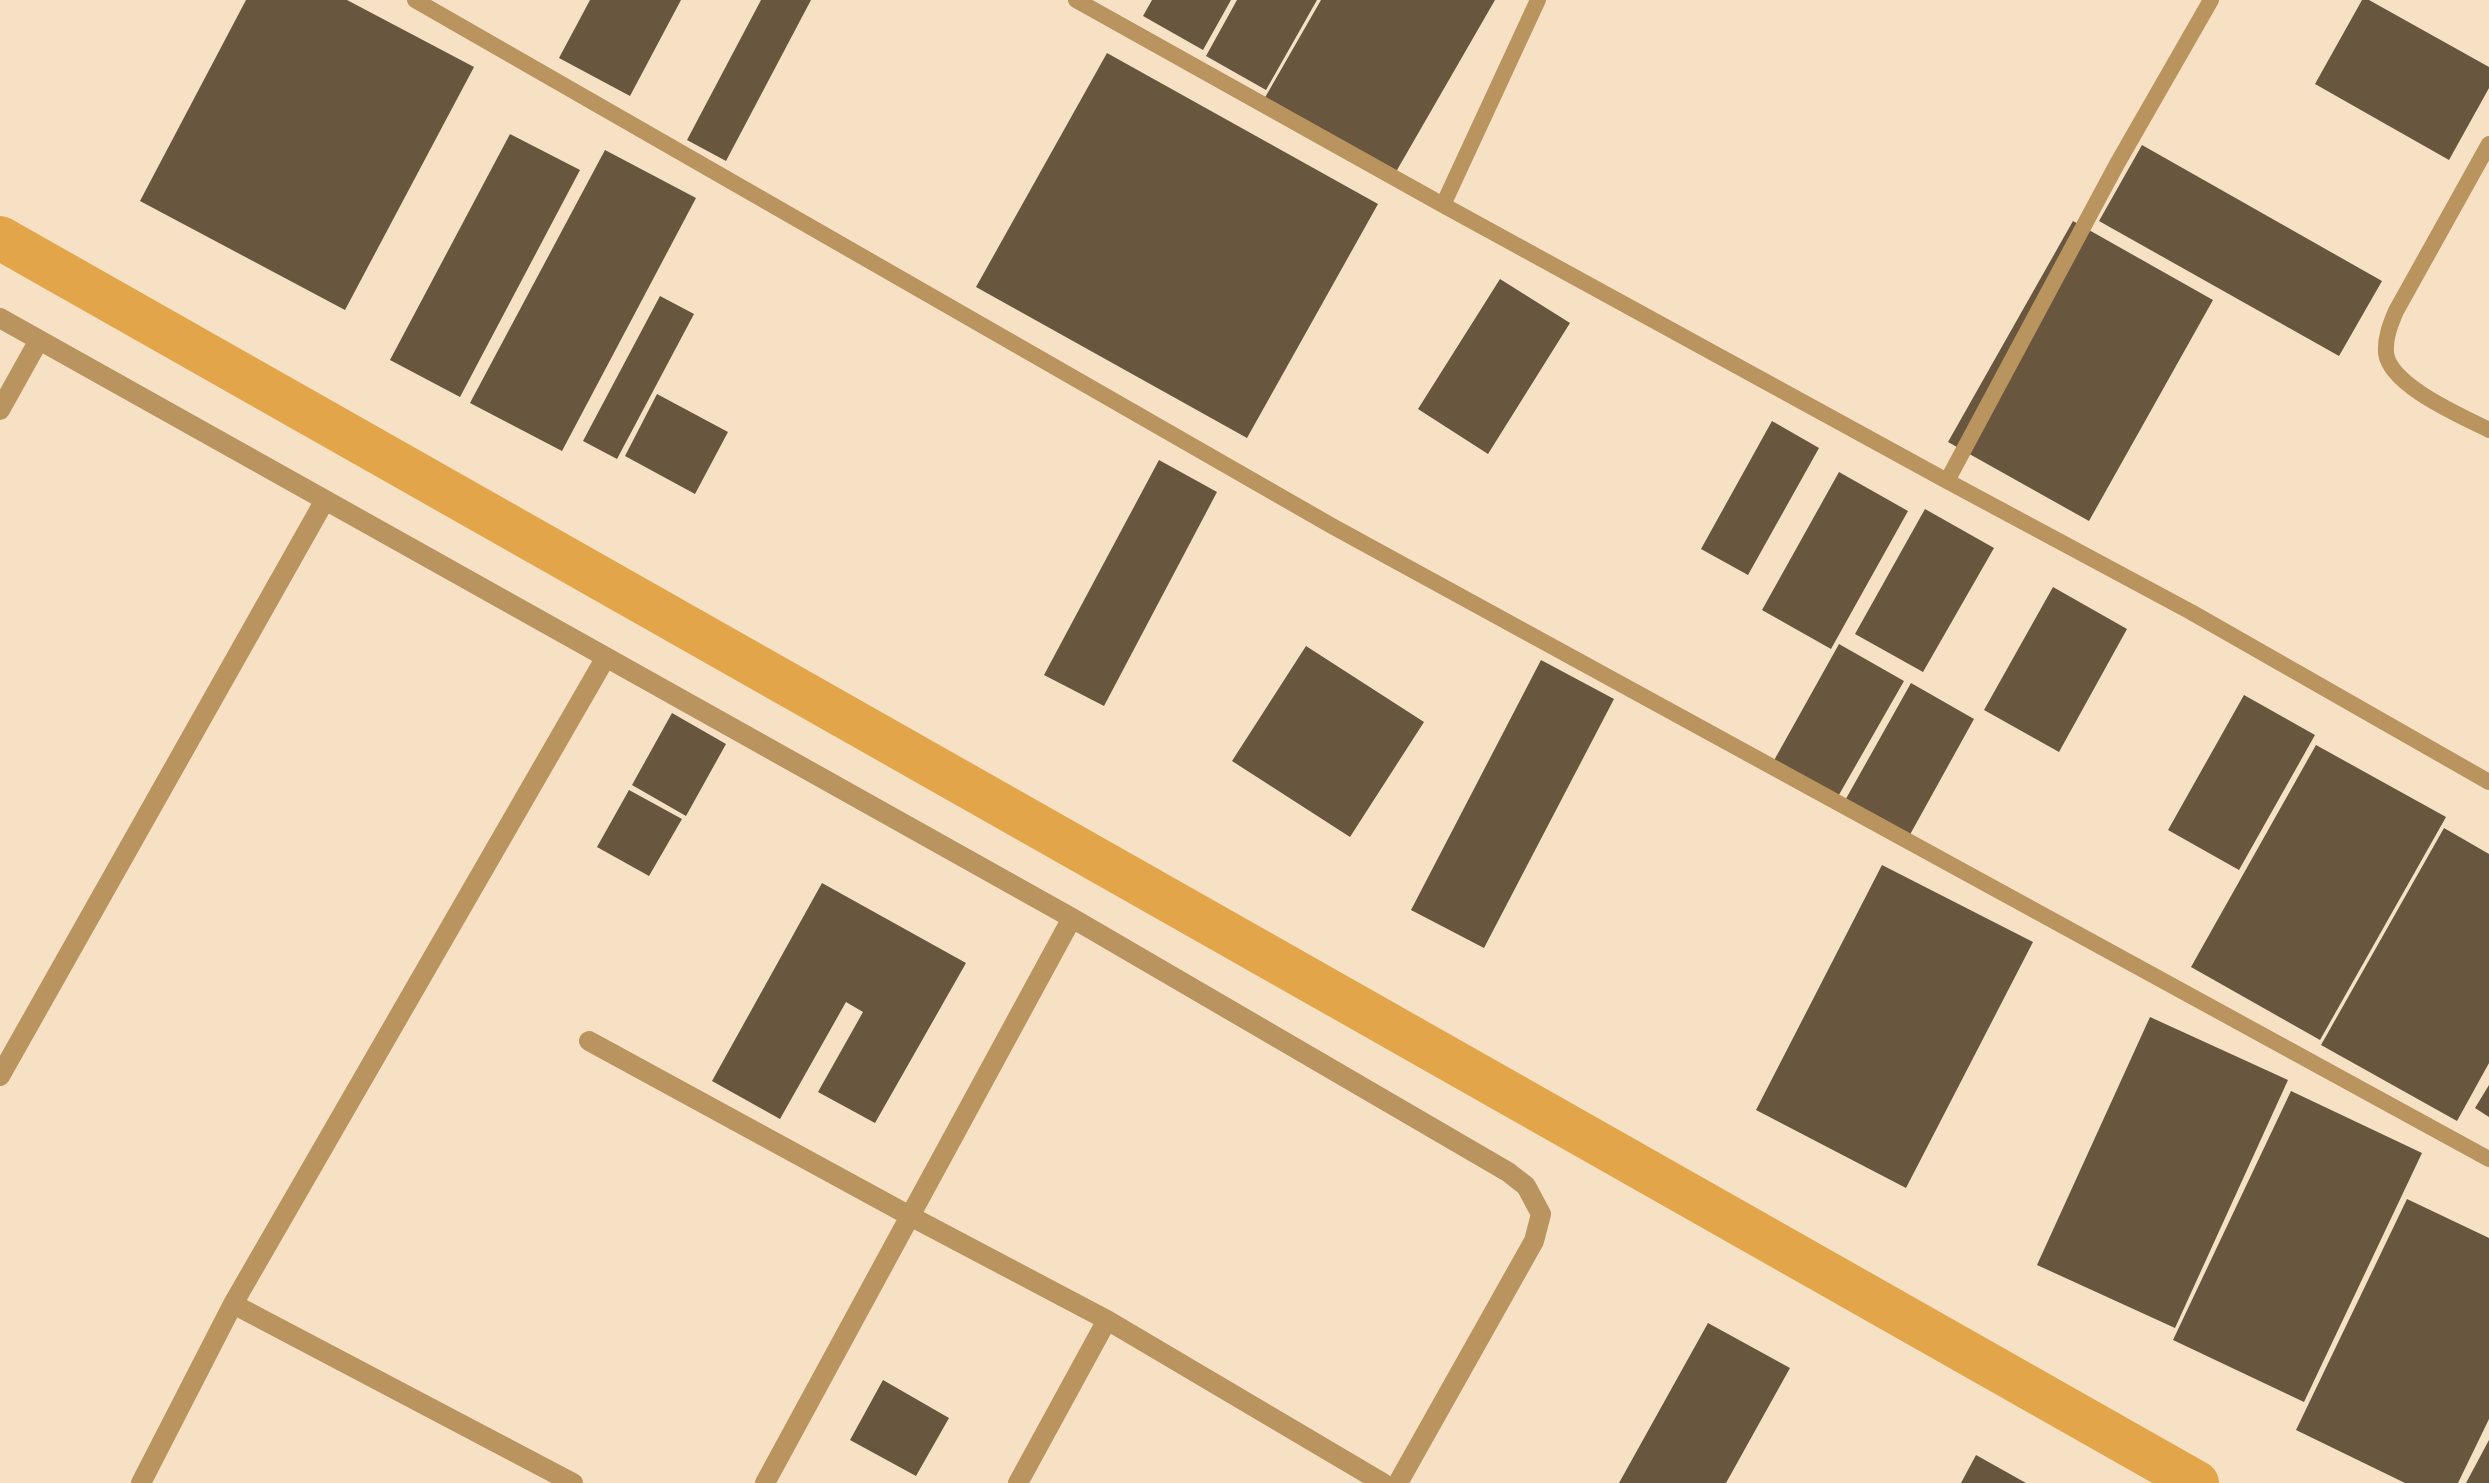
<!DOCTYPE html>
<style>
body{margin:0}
canvas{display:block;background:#f6e1c5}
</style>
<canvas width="2489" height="1483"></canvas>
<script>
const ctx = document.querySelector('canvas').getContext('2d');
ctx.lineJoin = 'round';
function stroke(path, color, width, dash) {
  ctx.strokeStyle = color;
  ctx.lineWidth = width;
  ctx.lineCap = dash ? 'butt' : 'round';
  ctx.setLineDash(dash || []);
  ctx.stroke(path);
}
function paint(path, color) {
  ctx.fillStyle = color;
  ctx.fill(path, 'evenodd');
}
stroke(new Path2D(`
 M0 238 2197 1483`), '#e2a549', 44);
paint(new Path2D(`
 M246 0H347L474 67 345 310 140 201Z
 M590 0H681L630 96 559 58Z
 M761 0H811L726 161 687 140Z
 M1152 0H1231L1203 50 1143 16Z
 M1237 0H1317L1266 90 1206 56Z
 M1321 0H1495L1393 177 1263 101Z
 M2362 0H2369L2489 67V88L2449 160 2315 84Z
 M1107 53 1378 204 1247 438 976 287Z
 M510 134 580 170 460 397 390 360Z
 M2142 145 2382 281 2339 356 2099 221Z
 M605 150 696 198 562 451 470 403Z
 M2073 221 2213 300 2089 521 1948 442Z
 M1500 279 1570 323 1488 454 1418 409Z
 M660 296 694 314 617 459 583 441Z
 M657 394 728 432 695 494 625 456Z
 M1772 421 1819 448 1748 575 1701 549Z
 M1159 460 1217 492 1104 706 1044 675Z
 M1839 472 1908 511 1831 649 1762 610Z
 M1925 509 1994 548 1923 672 1855 634Z
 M2053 587 2127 629 2059 752 1984 710Z
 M1839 644 1904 681 1836 800 1772 764Z
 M1306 646 1424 722 1350 837 1232 761Z
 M1541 660 1614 699 1484 948 1411 910Z
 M1911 683 1974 719 1907 840 1843 804Z
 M2244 695 2315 735 2239 870 2168 830Z
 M672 713 726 744 686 816 632 785Z
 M2316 745 2446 817 2320 1040 2191 967Z
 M629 790 682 819 649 876 597 847Z
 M2444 828 2489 854V1063L2457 1121 2321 1045Z
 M1882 865 2033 942 1906 1188 1756 1110Z
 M822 883 966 963 875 1123 818 1092 863 1012 846 1002 780 1119 712 1081Z
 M2150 1017 2288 1080 2175 1328 2037 1265Z
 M2489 1085V1117L2475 1108Z
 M2291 1091 2422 1153 2304 1402 2173 1340Z
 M2407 1199 2489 1238V1419L2458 1483H2405L2296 1430Z
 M1708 1323 1790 1368 1726 1483H1619Z
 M883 1380 949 1418 916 1476 850 1440Z
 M2489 1440V1483H2466Z
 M1976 1455 2026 1483H1961Z`), '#68563e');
stroke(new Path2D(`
 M415 0 1332 526 2489 1159
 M1076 0 1443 205 1947 481 2191 612 2489 782
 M2489 144 2396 311C2390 325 2385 338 2386 353 2390 386 2462 416 2489 430
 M1443 205 1538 0
 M1947 481 2117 164 2211 0`), '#ba945e', 16);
stroke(new Path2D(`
 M0 318 1072 918 1508 1172 1526 1186 1541 1214 1534 1241 1398 1483
 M0 410 39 340
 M589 1041 910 1216 1107 1320 1383 1483
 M0 1076 325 500
 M233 1304 573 1483
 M141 1483 233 1304 606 657
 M765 1483 1072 918
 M1018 1483 1107 1320`), '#ba945e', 20);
</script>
